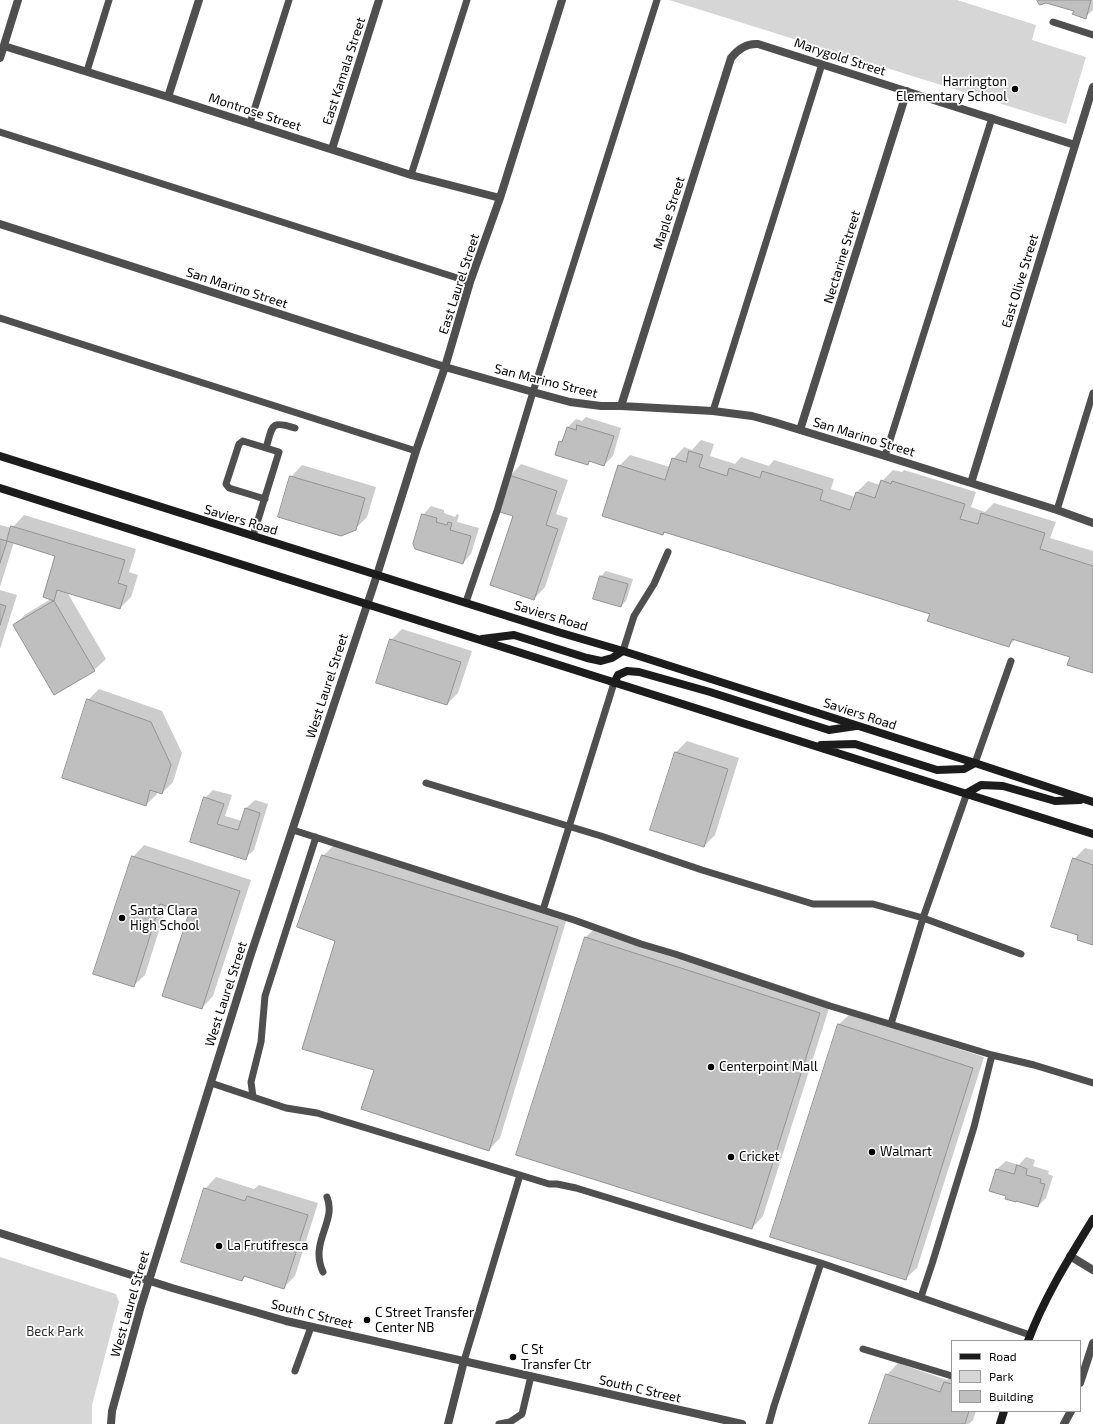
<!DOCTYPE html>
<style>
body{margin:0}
#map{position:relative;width:1093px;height:1424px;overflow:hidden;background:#fff;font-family:"Exo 2",sans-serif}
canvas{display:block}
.legend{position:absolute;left:951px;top:1340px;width:130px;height:72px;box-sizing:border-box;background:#fff;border:1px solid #999;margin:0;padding:5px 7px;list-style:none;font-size:12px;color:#000}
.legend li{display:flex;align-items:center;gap:8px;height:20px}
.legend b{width:20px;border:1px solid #999}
</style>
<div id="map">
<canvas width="1093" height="1424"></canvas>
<ul class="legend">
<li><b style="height:5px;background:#1c1c1c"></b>Road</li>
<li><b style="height:11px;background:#d6d6d6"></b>Park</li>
<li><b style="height:11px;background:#bfbfbf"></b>Building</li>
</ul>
</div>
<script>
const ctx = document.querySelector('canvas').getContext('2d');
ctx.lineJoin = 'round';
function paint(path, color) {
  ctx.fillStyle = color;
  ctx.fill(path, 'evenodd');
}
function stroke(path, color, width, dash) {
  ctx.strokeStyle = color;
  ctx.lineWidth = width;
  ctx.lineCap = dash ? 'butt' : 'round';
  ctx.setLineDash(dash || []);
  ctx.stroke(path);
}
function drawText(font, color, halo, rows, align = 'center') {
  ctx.font = font + ' "Exo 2",sans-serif';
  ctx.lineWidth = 3.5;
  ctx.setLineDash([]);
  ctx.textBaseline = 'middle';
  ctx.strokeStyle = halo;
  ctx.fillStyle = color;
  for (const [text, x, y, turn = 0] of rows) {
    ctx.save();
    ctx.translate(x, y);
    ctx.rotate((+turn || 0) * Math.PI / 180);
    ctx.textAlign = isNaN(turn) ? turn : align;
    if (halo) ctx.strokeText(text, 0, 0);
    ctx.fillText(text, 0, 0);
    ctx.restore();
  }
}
paint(new Path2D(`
 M669 0H957L1036 25 1032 40 1086 57 1066 124Z
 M0 1257 116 1294 119 1302 92 1405V1424H0Z`), '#d6d6d6');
paint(new Path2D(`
 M1038 0H1093V10L1085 17 1075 10Z
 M586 417 621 428 613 456 604 465 591 461 587 464 560 442 565 437 568 427 576 419 582 421Z
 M701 440 714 444 710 456 735 464 741 457 769 466 774 460 834 479 831 489 855 497 857 492 868 481 880 485 882 481 893 470 902 472 904 470 976 492 971 507 985 512 994 503 1056 522 1050 538 1093 551V672L1071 656 1016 639 1009 645 931 614 665 531 663 534 619 466 630 455 670 467 673 459 684 447 692 450Z
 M521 464 568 480 556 514 568 518 545 587 534 599 510 476Z
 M302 465 376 487 367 517 355 529 291 477Z
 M431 506 444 510V513L455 517 457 514 459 515 457 522 479 528 471 554 463 563 423 515Z
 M24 515 136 549 129 572 138 575 131 597 120 608 67 592 106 659 94 670 14 625 26 614 51 599 57 555 14 542 0 587V525L12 528Z
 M606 571 633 579 626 601 621 606 601 576Z
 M0 590 17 595 0 649Z
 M402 629 472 651 458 693 447 704 391 640Z
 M99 689 162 711 182 753 173 782 162 793 157 791V794L146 805 88 700Z
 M687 741 739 758 715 835 704 846 675 753Z
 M213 790 232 795 225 816 242 821 246 808 255 800 268 804 254 850 245 858 191 842 205 798Z
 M144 845 251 880 213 996 202 1008 190 913 167 905 145 975 133 986V857Z
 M334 845 568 915 500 1138 489 1150 336 941 323 856Z
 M1085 848 1093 850V944L1079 935 1074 859Z
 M597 926 831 1002 763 1216 752 1228 586 937Z
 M850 1014 984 1057 917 1268 905 1279 838 1025Z
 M1026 1157 1035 1160 1033 1166 1049 1171 1048 1174 1053 1176 1046 1198 1038 1206 991 1191 997 1169 1006 1161 1019 1165Z
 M216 1177 254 1189 259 1185 318 1203 295 1276 284 1287 246 1276 242 1280 205 1189Z
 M898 1363 947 1380 952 1375V1411H976L973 1420 969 1424H870L887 1375Z`), '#0003');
const building = new Path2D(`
 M1037 0H1091L1086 19 1072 14 1074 11 1046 3 1040 5Z
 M577 425 614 436 604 466 589 461 588 465 555 455 559 441 562 442 567 427 576 430Z
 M689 451 703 455 699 467 727 476 729 468 760 478 762 471 823 490 820 500 850 510 856 492 875 498 881 480 891 484 892 481 965 504 960 519 978 524 981 513 1045 533 1040 549 1093 566V673L1067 665 1070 657 1012 639 1009 647 927 621 930 614 664 532 663 535 602 516 618 465 665 480 672 458 686 462Z
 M509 475 557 491 546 525 558 529 534 600 490 585 513 516 497 511Z
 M290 476 365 498 356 530 341 536 278 517Z
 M422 514 437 518 436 522 447 525 448 522 452 523 450 530 471 536 463 564 415 549 413 544Z
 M11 526 125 560 118 583 127 586 120 609 57 590 54 601 43 597 55 556 7 541Z
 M0 539 7 541 0 563Z
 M600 576 628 584 621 607 593 599Z
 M54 601 95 671 54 695 13 625Z
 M0 604 6 606 0 625Z
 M390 639 461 662 447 705 376 683Z
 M87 699 151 722 171 765 162 794 150 790 146 806 62 778Z
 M675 752 728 769 704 847 650 830Z
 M204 797 224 804 217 824 238 830 245 808 260 813 246 860 190 842Z
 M322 855 558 927 489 1151 361 1109 374 1070 302 1049 335 941 297 927Z
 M132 856 240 891 202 1009 162 996 189 913 160 904 134 987 93 974Z
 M1073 858 1093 865V945L1077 940 1078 935 1051 927Z
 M585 937 820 1013 752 1229 516 1155Z
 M838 1024 973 1068 906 1280 770 1237Z
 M1017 1165 1027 1169 1026 1175 1041 1179 1040 1183 1045 1184 1038 1207 1016 1201V1202L1005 1199 1006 1196 989 1191 996 1169 1014 1174Z
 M204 1188 245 1201 247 1196 308 1215 284 1289 244 1276 242 1281 181 1262Z
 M886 1374 940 1392 944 1382 952 1384V1411H969L965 1424H869Z`);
paint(building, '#bfbfbf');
stroke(building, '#939393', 1);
stroke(new Path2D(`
 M1053 22 1093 35
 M87 71 109 0
 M250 123 289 0
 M0 132 470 282
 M411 175 467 0
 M0 318 416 451
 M713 411 822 64
 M266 448C273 425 270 420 295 428
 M885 456 992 118
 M1057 510 1093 393
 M253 536 279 452 243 441 239 444 226 484 229 488 265 499
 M466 602 497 511 533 392 657 0
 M623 651 634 616 654 584 668 552
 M975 763 1011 661
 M426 783 601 836 702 870 813 904H873L923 918 1021 954
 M293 830 574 920 641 944 675 954 827 1005 992 1055 1034 1065 1093 1083
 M543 910 614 683
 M891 1024 923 918 967 793
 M211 1083 286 1108 317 1113 520 1175
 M253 1097 251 1082 261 1042 265 996 316 837
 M821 1263 1030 1335
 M323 1272C309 1242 337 1222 327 1197
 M921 1297 932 1264 974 1127 992 1055
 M863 1349 952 1376
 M464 1361 520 1175 549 1184H557L576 1188 821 1263 774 1406 769 1424
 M295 1371 311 1327
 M499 1424 510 1422 522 1414 531 1376`), '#4f4f4f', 7);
stroke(new Path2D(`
 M4 46 168 97 411 175 500 198
 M0 58 18 0
 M168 97 199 0
 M332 149 379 0
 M0 224 445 367 533 392 570 402 601 406H621L713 411 752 416 774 422 885 456 1057 510 1093 523
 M621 406 731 58C738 49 746 43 758 44L1075 145
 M800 430 907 91
 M971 483 1093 87
 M1070 1256 1093 1270
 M1080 1383 1093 1343
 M111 1424 112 1411 141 1306 250 957 377 575 416 451 445 367 470 282 500 198 562 0
 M448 1424 464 1361
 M1064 1424 1071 1411`), '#4f4f4f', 8);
stroke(new Path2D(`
 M0 1233 172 1288 286 1321 742 1424`), '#4f4f4f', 8);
stroke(new Path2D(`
 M0 456 558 632 623 651 975 763 1093 802
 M0 488 1093 834
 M482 639 514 635 587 658 601 661 612 658 623 651
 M614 683 618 675 627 671 639 672 710 692 829 730 856 726
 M821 745 855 744 937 770 964 769 975 763
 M967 793 981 785 1003 786 1055 801 1080 800
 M1028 1341C1044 1298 1069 1258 1093 1219
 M1000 1424 1004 1411`), '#1c1c1c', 8);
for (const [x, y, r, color] of [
 [1015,89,4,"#000"],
 [122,918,4,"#000"],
 [711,1067,4,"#000"],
 [872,1152,4,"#000"],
 [731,1157,4,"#000"],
 [219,1246,4,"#000"],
 [367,1320,4,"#000"],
 [513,1357,4,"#000"]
]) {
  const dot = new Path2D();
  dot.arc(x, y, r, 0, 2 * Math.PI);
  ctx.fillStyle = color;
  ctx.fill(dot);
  stroke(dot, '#fff', 1.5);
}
drawText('13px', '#000', '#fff', [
 ["Marygold Street",840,57,18],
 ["East Kamala Street",344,71,-72],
 ["Montrose Street",255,112,18],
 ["Maple Street",669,213,-72],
 ["Nectarine Street",842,257,-73],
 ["East Olive Street",1020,281,-73],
 ["East Laurel Street",459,284,-72],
 ["San Marino Street",237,288,18],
 ["San Marino Street",546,381,14],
 ["San Marino Street",864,437,17],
 ["Saviers Road",241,520,17],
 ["Saviers Road",551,616,17],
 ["West Laurel Street",327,686,-72],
 ["Saviers Road",860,714,18],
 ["West Laurel Street",226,994,-72],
 ["West Laurel Street",130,1304,-74],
 ["South C Street",312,1314,14],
 ["South C Street",640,1389,13]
]);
drawText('13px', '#000', '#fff', [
 ["Harrington",1007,82,"right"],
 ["Elementary School",1007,97,"right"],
 ["Santa Clara",130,911],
 ["High School",130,926],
 ["Centerpoint Mall",719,1067],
 ["Walmart",880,1152],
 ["Cricket",739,1157],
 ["La Frutifresca",227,1246],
 ["C Street Transfer",375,1313],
 ["Center NB",375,1328],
 ["C St",521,1350],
 ["Transfer Ctr",521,1365]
], 'left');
drawText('13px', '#2d2d2d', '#fff', [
 ["Beck Park",55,1332]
]);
</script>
